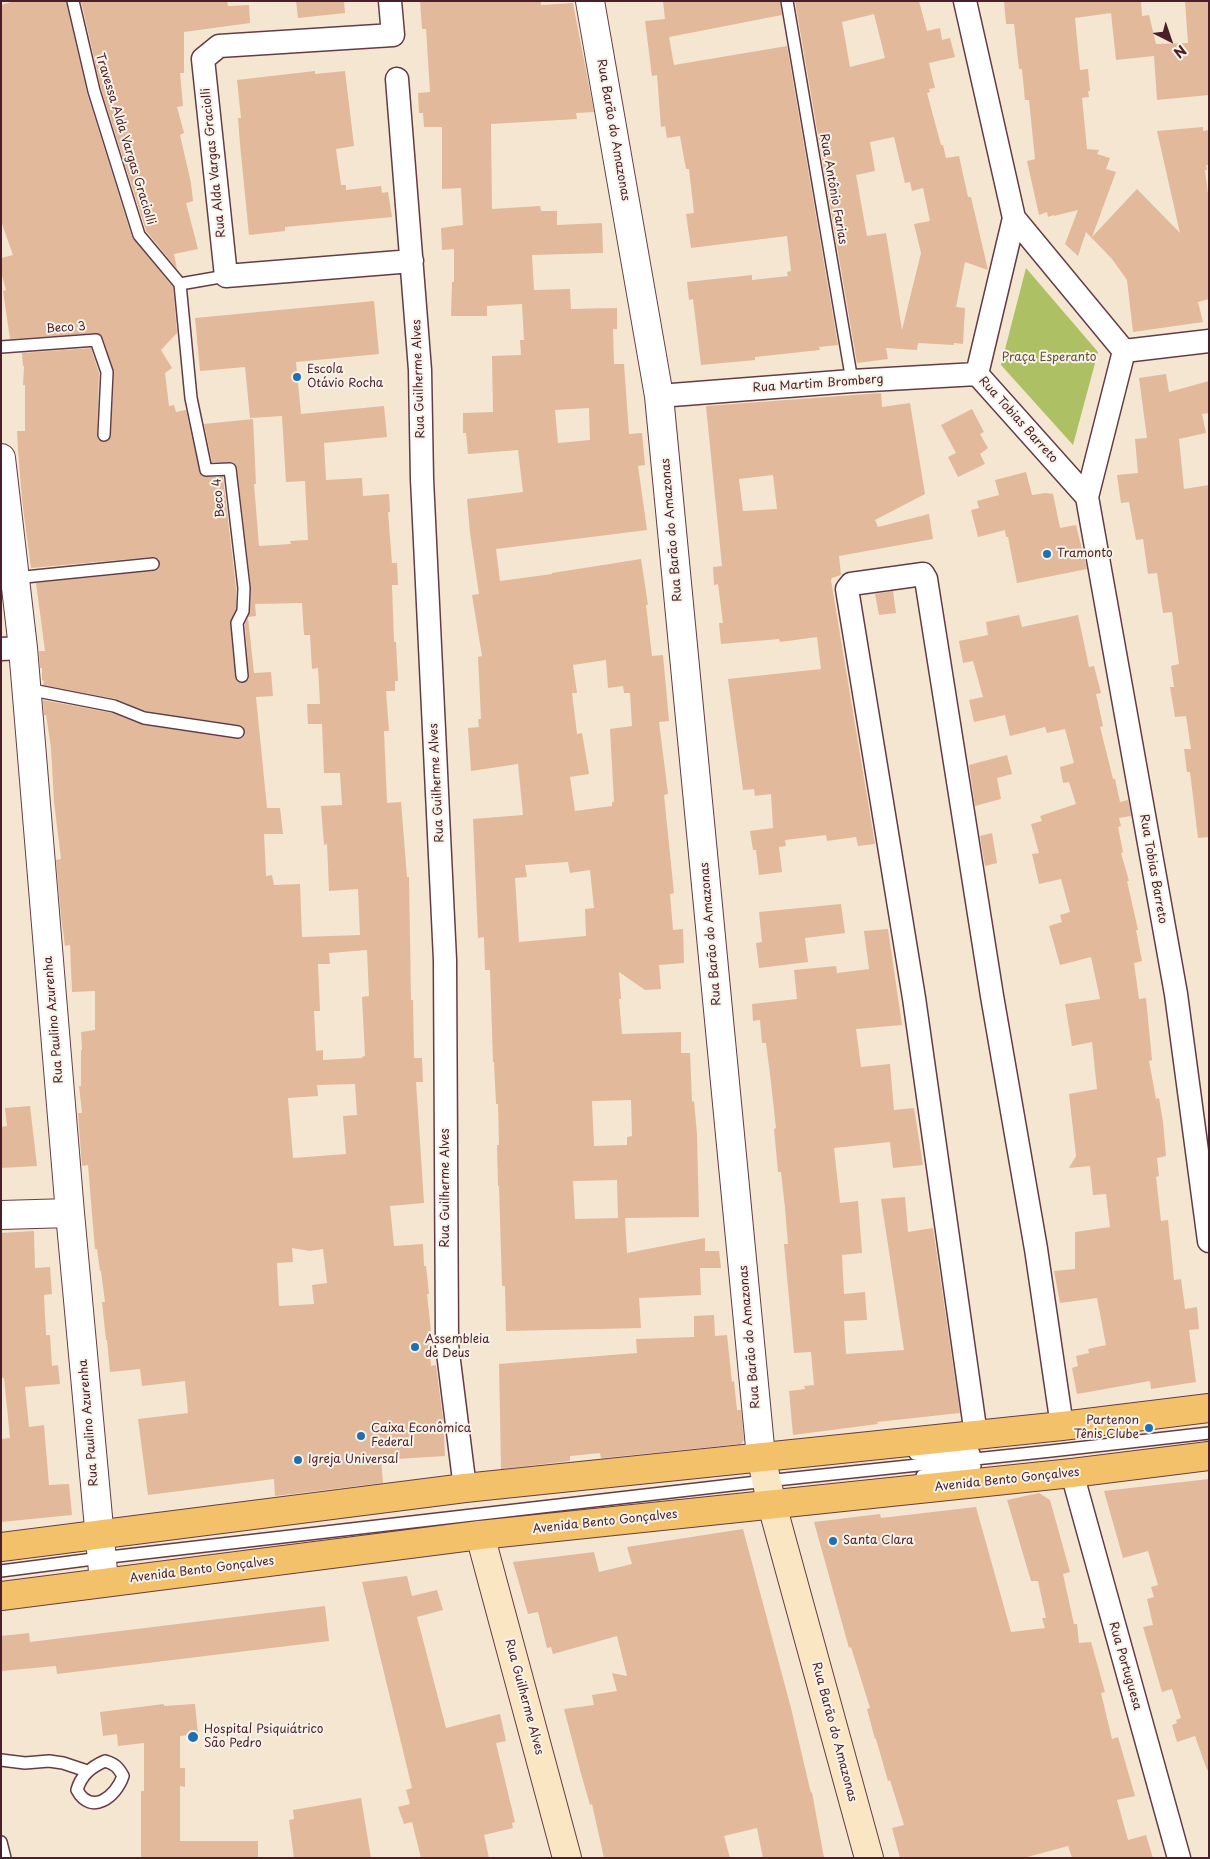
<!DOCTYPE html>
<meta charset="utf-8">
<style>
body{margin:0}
#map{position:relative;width:1210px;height:1859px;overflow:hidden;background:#f5e6d1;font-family:"Playpen Sans",sans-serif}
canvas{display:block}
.frame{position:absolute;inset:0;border:2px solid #4a1f2b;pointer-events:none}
.north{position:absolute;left:1145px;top:15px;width:50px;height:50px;-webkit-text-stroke:4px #f7f3e8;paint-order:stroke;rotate:139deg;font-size:14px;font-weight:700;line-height:20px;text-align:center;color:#4a1f2b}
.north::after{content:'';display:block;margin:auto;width:18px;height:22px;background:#4a1f2b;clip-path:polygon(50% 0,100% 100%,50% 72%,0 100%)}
</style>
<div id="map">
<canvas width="1210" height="1859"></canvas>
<div class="frame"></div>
<div class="north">N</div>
</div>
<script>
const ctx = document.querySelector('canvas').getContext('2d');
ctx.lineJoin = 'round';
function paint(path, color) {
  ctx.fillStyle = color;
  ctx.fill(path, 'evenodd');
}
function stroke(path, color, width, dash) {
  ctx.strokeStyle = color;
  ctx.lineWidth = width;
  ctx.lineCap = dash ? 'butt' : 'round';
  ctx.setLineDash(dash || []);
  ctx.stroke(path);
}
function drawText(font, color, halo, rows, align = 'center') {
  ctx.font = font + ' "Playpen Sans",sans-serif';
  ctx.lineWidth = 4;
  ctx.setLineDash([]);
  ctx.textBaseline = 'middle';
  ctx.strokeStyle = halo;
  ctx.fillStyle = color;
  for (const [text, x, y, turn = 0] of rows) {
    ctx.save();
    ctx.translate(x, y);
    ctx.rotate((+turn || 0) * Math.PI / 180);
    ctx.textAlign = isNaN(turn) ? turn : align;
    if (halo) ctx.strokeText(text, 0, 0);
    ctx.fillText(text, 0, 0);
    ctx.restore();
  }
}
paint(new Path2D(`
 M1026 268 1098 352 1073 445 1001 365Z`), '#adc063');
paint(new Path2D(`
 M15 1H66L87 93 132 237 173 287 177 333 161 350 172 368 165 373 169 406 174 405 176 412 186 410 200 474 206 477H223L236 588V609L230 624 235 677 238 683H242L249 679 245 624 248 618 254 673 271 672 273 696 256 697 267 808H280L283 834H264L266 876 272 875 274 885 300 884 302 937 360 935 358 889 329 891 327 844 324 845 321 806 342 805 340 773H324L322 724H308L307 704H320L318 668 312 669 310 635H304L302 603 255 604 256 616 248 617 250 611 251 587 237 468 233 462H212L204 424 253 419 256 484H254L259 546 291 544 290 541 308 540 305 481 286 482 282 416 250 418 245 367 200 371 195 318 374 301 379 354 296 362 301 414 384 406 387 437 324 443 326 480 362 478 363 496 389 494 390 512H388L392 563H397L398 585H392L394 642H396L398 681H395V691H386L389 731H384L387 803 401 802 407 877H409L411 1000H413L414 1058H422L423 1082H416L424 1203 390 1206 394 1246 423 1244 424 1266H426L429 1294H427L431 1331H428L431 1366 436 1365 443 1419 445 1456 381 1460 383 1483 275 1496 274 1479 148 1495 138 1419 188 1413 185 1381 142 1386 140 1369 110 1372 107 1340H106L102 1302H105L101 1271H100L97 1249H95L93 1226 88 1165 82 1166 78 1113H82L79 1086H81V1050H82L81 1032 95 1030V991L72 992 70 945 65 946 61 916 56 860 61 859 54 802 51 748 46 715H44L43 700 112 713 143 725 237 739 244 737 245 733 243 726 239 725 146 711 116 699 43 685 44 681 42 680V668H40L39 651H45L36 583 154 571 158 570 160 564 159 559 152 557 31 568 22 500 18 450 17 431H25V385H23L24 366H23L22 353 91 348 99 373 97 435 98 439 103 442 108 441 111 435 114 372 103 338 98 333 10 339 3 291 6 290 1 272V258L13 255 1 221V5ZM367 950 369 996 362 997 365 1056 362 1057V1058L323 1060V1050L316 1051 314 1011H320L318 964H330L329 953ZM355 1084 357 1115 343 1116 346 1154 293 1158 288 1098 318 1096 317 1085ZM292 1248 310 1251 323 1249 327 1283 312 1285 314 1304 279 1306 277 1263 293 1262Z
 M81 1H227L228 6 249 5 250 23 184 32V73H180L183 106 177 107 184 133 180 135 191 183 193 201 186 203 198 249 174 254 177 269 146 231 101 89Z
 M296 1H344L345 13 298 18Z
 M420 1H541V5L573 3 594 112 576 113 577 119 491 124 492 209 540 206 541 211H557V225L602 223 603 253 532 255 534 290 570 289 571 309 617 308V329H613L614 364H624L629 434 642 433 645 465 638 466 647 530 496 549 500 581 552 574V573L641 559 648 605H646L652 656 663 655 669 721 659 722 668 794 664 795 674 893 670 894 673 930 683 929 684 963 659 965 661 989 645 990 619 972 621 999H619L622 1034 681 1032V1053H690L692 1102 694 1101 697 1134 699 1217 625 1218 627 1253 705 1238V1251H719L721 1268H700L701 1295 639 1298 641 1328 506 1331 505 1286H502L499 1186H498L497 1145H499L498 1104H496L494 1062H493L490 970H485L484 937 478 938 473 819 523 815 518 764 471 771 468 728 479 727 478 719H481L478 657 482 656 472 595 479 594 470 533 467 499 523 492 518 450 468 454 466 433H463V413L493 412 492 356 521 355 520 340H524L522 304 487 306V316H451L452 282H454V249L442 250 441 228 463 225 461 188 442 189V127H424L423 113H419L418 93 430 92 426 29H422ZM589 408 590 440 558 443 555 410ZM606 660 608 688 623 686 624 693H630L632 726 610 729 614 802H612V806L575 811 570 777 589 774 582 733 577 734 572 693H577L573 665ZM568 862 570 873 590 870 594 908 585 909 586 936 519 942 515 878 527 877 525 865ZM631 1100 632 1136 627 1137V1145L594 1146 592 1101ZM617 1180 618 1218 575 1219 573 1181Z
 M663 1H780L782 15 669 37 674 65 787 46 838 345 819 347 820 350 755 357V360L701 365 693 299 689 300 687 282 752 275V280L788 276 787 272 791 271 787 236 691 248 686 214 694 213 689 169H686L680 136 667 138 665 126 661 127 657 75 652 76 645 21 665 19Z
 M795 1H919L927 31 940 28 942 40 950 38 955 57 929 63 935 88 929 89 930 92 927 93 941 145H943L946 158 959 156 968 197H971L988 270 965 262 956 307 965 308 963 344 954 343V345L918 343 917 350 886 348 888 359 857 363ZM874 14 885 58 850 67 842 22ZM894 137 905 183 910 182 912 191 923 188 930 221 914 224 921 253 902 330 886 233 867 236 856 175 875 171 870 142Z
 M1004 1H1141L1142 16 1149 15 1156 44 1188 43 1185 1H1209V95L1157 100 1154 56 1116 60 1111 13 1075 18 1080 70 1088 69 1090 91H1088L1089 97 1082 98 1087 149 1099 150 1097 154 1110 158 1106 169 1116 172 1092 237 1137 189 1180 233 1157 131 1203 127V131L1209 130V165H1206L1207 170H1205L1209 202V299L1198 302 1203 322 1133 332 1127 280 1112 259 1086 232 1078 256 1065 244 1078 210 1054 216V215L1048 217 1047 212 1039 215 1027 161 1035 159 1029 100H1025L1022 69H1019L1014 24H1006Z
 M315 71V74L345 71 354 146 336 149 341 185H346V190L381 186 382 193 388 192 392 217 285 227V231L249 235 240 144 238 118H241L237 80Z
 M1166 374 1169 392 1209 381V413L1202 414 1206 433 1179 439 1184 489 1209 485V837L1198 838 1190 772H1187L1184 749H1191L1186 716 1175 717 1170 687H1174L1171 666 1179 664 1172 612 1163 613 1157 573 1148 574 1143 539 1136 540 1129 502 1121 503 1117 475 1138 473 1135 439 1147 438 1139 378Z
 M881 393 882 407 910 403 925 494 875 520 878 527 929 514 933 539 839 556 841 575 832 578 831 580 875 844 858 846 856 837 827 841 826 835 785 840 786 846 779 847 782 872 759 875 756 850H753L750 831 773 828 771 794 755 796 754 789 743 790 728 679 821 669 817 637 780 642 779 639 721 644 719 623H723L718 584 714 585 713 567 722 566 706 406ZM773 475 777 509 743 511 739 479Z
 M972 409 984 432 980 434 988 448 980 454 985 464 958 477 948 457 956 453 941 425Z
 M1026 472 1032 495 1046 493 1053 494 1060 528 1076 525 1087 569 1017 583 1008 537H1006L1005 530 978 537 971 510 979 508 977 501 999 495 995 480Z
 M893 591 896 613 879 615 875 594Z
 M1019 615 1022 627 1078 615 1089 667 1094 666 1101 693 1096 694 1103 726 1100 727 1113 779H1115L1120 802 1128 800 1129 804 1131 816 1119 818 1121 826 1118 827 1123 852 1121 853 1129 881H1127L1138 930H1136L1142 961 1134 963 1139 999 1146 998 1152 1060 1149 1061 1156 1099 1159 1098 1163 1122 1166 1156 1157 1158 1159 1176 1156 1177 1161 1221 1168 1220 1174 1280 1181 1279 1185 1309 1197 1307 1199 1329 1189 1330 1196 1382 1151 1389 1150 1381 1077 1394 1072 1368 1078 1366 1076 1356 1089 1353 1088 1349 1106 1345 1097 1298 1060 1303 1054 1271 1075 1269V1232L1110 1227 1106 1194 1093 1195 1090 1166 1069 1168 1076 1156 1069 1094 1097 1089 1092 1042 1072 1046 1065 1004 1100 999 1091 957 1060 965 1049 926 1062 922 1060 915 1070 912 1061 879 1039 884 1032 854 1039 853 1031 824 1042 821 1040 816 1076 804 1069 782 1063 783 1060 767 1074 763 1065 729 1047 733 1045 727 1010 736 1005 715 974 722 969 700 983 697 973 661 963 663 959 641 988 635 986 622Z
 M1007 755 1012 774 997 778 1001 799 975 806 969 765Z
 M992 833 997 863 985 866 980 836Z
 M841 904 845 933 805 938 808 962 759 968 756 943 762 942 759 912Z
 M888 929 902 1025 856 1029 861 1067 890 1064 894 1110 914 1108 923 1165 893 1168 890 1142 834 1148 840 1203 858 1201 862 1253 842 1255 844 1294 865 1292 867 1320 844 1321 846 1354 904 1350 881 1199 905 1197 908 1232 933 1228 960 1413 877 1422 878 1424 793 1435 789 1391 805 1389 804 1386 814 1385 811 1352 794 1353 784 1244H788L785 1208 781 1172H778L774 1129 776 1128 770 1074 766 1043H762L760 1020 753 1021 752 1004 797 999 794 970 836 966 837 973 869 969 864 931Z
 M30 1106 37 1166 1 1168V1127L7 1126 5 1108Z
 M34 1231 35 1268 50 1267 52 1294 44 1295 46 1335H50L52 1366 58 1365 60 1384 25 1387 29 1427 44 1425 49 1485 69 1484 72 1515 1 1522V1439L10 1438 4 1378H1V1233Z
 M714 1315 715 1336 727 1335 732 1382 734 1381 737 1410H741L744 1440 741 1444 603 1458H601L600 1453 570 1456V1461L501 1469 499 1364 637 1353 636 1339 694 1337V1316Z
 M1209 1479V1769L1207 1770 1195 1736 1177 1742 1172 1725 1177 1723 1176 1720 1181 1718 1172 1689 1162 1692 1143 1627 1153 1625 1147 1599 1154 1597 1151 1587 1158 1585 1148 1551 1123 1558 1104 1491Z
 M1039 1493 1050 1500 1070 1572 1063 1574 1074 1624H1077L1079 1643 1091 1642 1105 1692 1101 1693 1112 1739 1118 1737 1135 1796 1117 1800 1128 1840 1146 1835 1153 1858H1072L1068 1846 1024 1858H900L892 1828 904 1825 890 1780 888 1781 876 1739H875L867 1709 870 1708 851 1647 849 1648 814 1522 880 1514 881 1518 976 1507 1011 1632 1045 1628 1042 1618H1046L1038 1581H1031L1007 1500Z
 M743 1529 791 1708 809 1785 811 1793 812 1792 824 1858H763L757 1828 724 1836 730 1858H604L592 1804 590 1805 580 1770 564 1709 594 1705 592 1695 617 1691 612 1673 627 1676 617 1636 553 1654 551 1647 547 1648 538 1612 528 1614 513 1562 594 1552 599 1572 632 1564 627 1547Z
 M407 1576 412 1596 437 1590 443 1610 417 1617 446 1728 500 1714 506 1741 496 1743 515 1822 512 1823 513 1828 484 1835 489 1858H421L412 1822 404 1824 398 1807 410 1804 406 1790 412 1788 362 1582Z
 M325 1606 329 1641 57 1674 56 1666 1 1671V1636L29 1633 30 1642Z
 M164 1704V1706L195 1704 198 1734 180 1736V1768H185V1787L180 1786V1841H258V1858H141V1791H144V1743L118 1746 117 1734 103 1736 100 1712Z
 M361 1798 371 1858H294L289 1820 294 1819 293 1810Z`), '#e2b99b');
const service = new Path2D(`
 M73 1 94 91 139 235 180 284 226 276
 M787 1 852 381
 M180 284 191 398 206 470 230 469 244 588 243 611 237 623 242 676
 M1 347 96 340 107 372 104 435
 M15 578 153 564
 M27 689 114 706 144 718 238 732
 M915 1454 974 1453
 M922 1476 975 1466
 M1 1571 101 1558 766 1481 1051 1451 1209 1433
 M1 1760 25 1763 49 1761 63 1763 87 1771
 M105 1761C115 1764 118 1767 123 1776 116 1797 91 1816 77 1790 81 1775 91 1767 105 1761Z
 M1 1842 5 1858`);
const minor = new Path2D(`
 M390 1 393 35 219 46 203 59 226 276 412 261
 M965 1 1014 218 977 374 1087 497
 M397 79 420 370 422 479 445 960 447 1345 465 1488
 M1014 218 1124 351 1087 497 1176 994 1209 1241
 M1124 351 1209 341
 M659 396 852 381 977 374
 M1 649 23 648
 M976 1435 914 998 847 589 851 584 923 574 926 579 992 996 1036 1249 1062 1426
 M1072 1473 1179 1858`);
const tertiary = new Path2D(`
 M590 1 659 396 761 1457
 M1 458 23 648 70 1213 104 1582
 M1 1215 70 1213`);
const secondary = new Path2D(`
 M761 1457 772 1505 869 1858
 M480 1535 567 1858`);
const primary = new Path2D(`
 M1 1547 465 1488 1062 1426 1209 1408
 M1 1596 480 1535 1072 1473 1209 1456`);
stroke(service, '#643d44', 14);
stroke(minor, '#643d44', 25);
stroke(tertiary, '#643d44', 30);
stroke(secondary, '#643d44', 30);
stroke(primary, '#643d44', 30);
stroke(service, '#fff', 11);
stroke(minor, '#fff', 22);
stroke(tertiary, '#fff', 28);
stroke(secondary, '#fbe6c4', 28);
stroke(primary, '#f4c16b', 28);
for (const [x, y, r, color] of [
 [297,377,5,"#1f6fb2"],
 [1047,554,5,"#1f6fb2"],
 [415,1347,5,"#1f6fb2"],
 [1149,1428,5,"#1f6fb2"],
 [361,1436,5,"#1f6fb2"],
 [298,1460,5,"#1f6fb2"],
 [833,1541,5,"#1f6fb2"],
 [193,1737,6,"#1f6fb2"]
]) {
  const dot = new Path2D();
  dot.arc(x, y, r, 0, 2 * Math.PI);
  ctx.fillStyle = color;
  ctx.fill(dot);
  stroke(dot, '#f7f3e8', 2);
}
drawText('12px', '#4a1f2b', '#f7f3e8', [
 ["Rua Barão do Amazonas",613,130,80],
 ["Travessa Alda Vargas Graciolli",125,139,73],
 ["Rua Alda Vargas Graciolli",214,163,-96],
 ["Rua Antônio Farias",833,189,80],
 ["Beco 3",66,328,-4],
 ["Rua Guilherme Alves",419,379,-92],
 ["Rua Martim Bromberg",818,384,-4],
 ["Rua Tobias Barreto",1018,420,48],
 ["Beco 4",219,498,-96],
 ["Rua Barão do Amazonas",672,530,-95],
 ["Rua Guilherme Alves",437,783,-93],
 ["Rua Tobias Barreto",1153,869,80],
 ["Rua Barão do Amazonas",711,934,-95],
 ["Rua Paulino Azurenha",54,1020,-95],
 ["Rua Guilherme Alves",446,1188,-90],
 ["Rua Barão do Amazonas",750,1337,-95],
 ["Rua Paulino Azurenha",89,1423,-95],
 ["Avenida Bento Gonçalves",1007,1480,-6],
 ["Avenida Bento Gonçalves",605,1522,-6],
 ["Avenida Bento Gonçalves",202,1570,-7],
 ["Rua Portuguesa",1125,1666,74],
 ["Rua Guilherme Alves",524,1697,75],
 ["Rua Barão do Amazonas",834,1732,75]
]);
drawText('12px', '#684f3c', '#f7f3e8', [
 ["Praça Esperanto",1049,358]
]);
drawText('12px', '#4a1f2b', '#f7f3e8', [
 ["Escola",307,370],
 ["Otávio Rocha",307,384],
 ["Tramonto",1057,554],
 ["Assembleia",425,1340],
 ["de Deus",425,1354],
 ["Partenon",1139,1421,"right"],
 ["Tênis Clube",1139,1435,"right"],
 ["Caixa Econômica",371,1429],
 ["Federal",371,1443],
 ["Igreja Universal",308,1460],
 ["Santa Clara",843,1541],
 ["Hospital Psiquiátrico",204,1730],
 ["São Pedro",204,1744]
], 'left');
</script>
